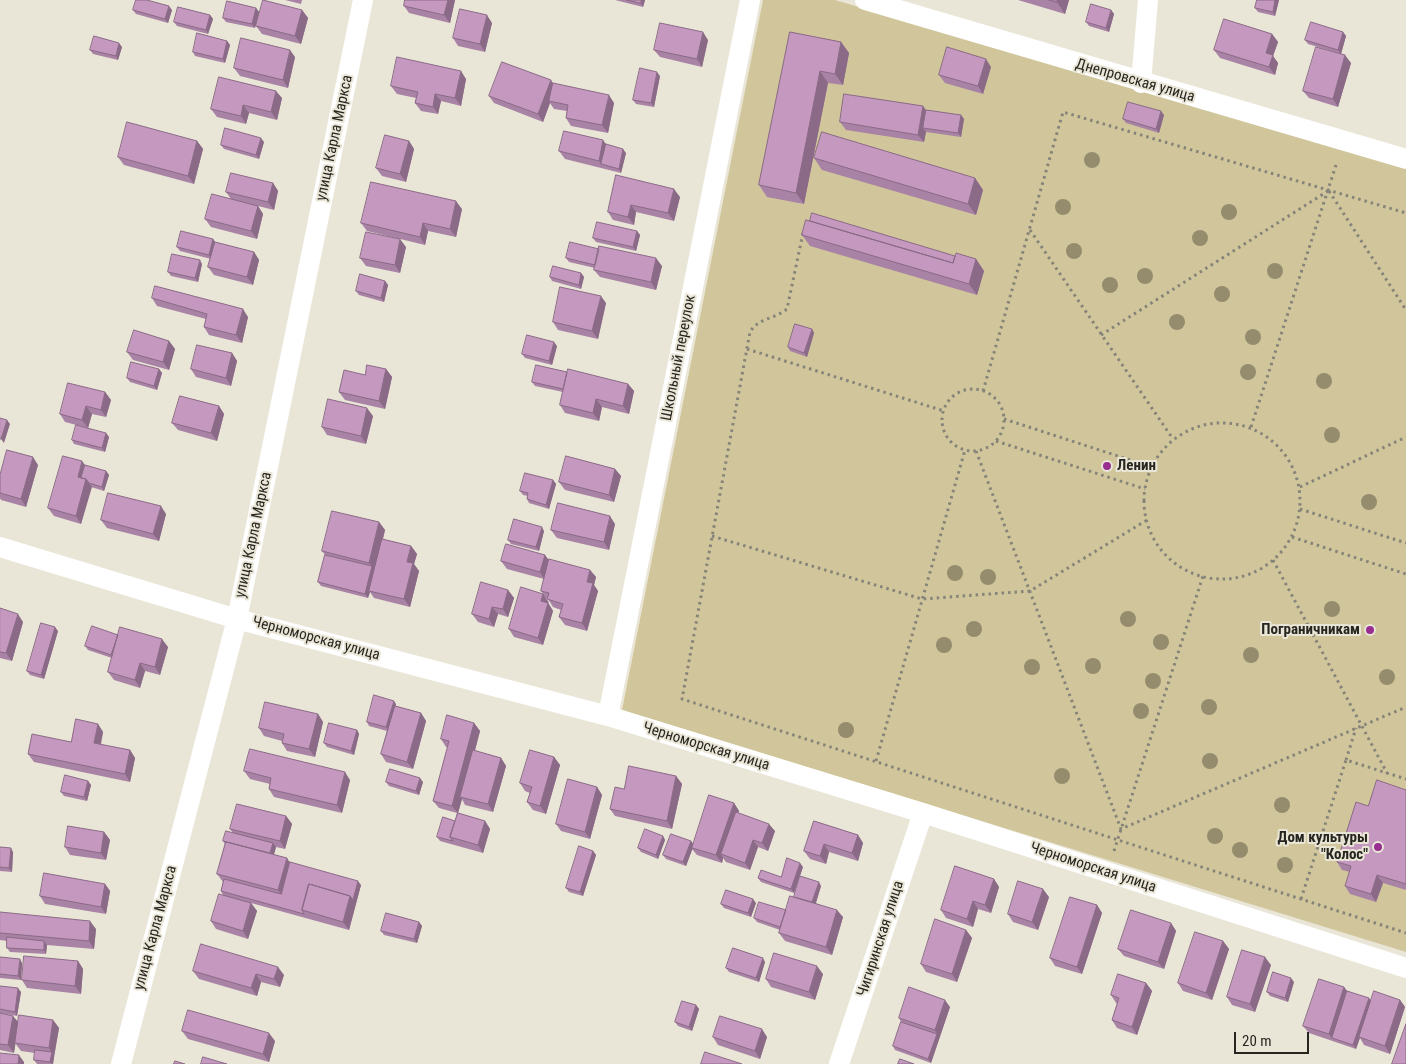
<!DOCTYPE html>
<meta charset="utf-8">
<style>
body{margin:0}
#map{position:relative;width:1406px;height:1064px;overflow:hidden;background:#eae6d7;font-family:"Roboto Condensed",sans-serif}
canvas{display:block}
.scale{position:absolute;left:1234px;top:1032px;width:75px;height:22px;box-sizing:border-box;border:2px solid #272520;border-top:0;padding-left:6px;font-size:15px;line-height:18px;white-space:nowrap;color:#272520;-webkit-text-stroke:4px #eae6d7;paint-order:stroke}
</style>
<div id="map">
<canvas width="1406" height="1064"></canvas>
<div class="scale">20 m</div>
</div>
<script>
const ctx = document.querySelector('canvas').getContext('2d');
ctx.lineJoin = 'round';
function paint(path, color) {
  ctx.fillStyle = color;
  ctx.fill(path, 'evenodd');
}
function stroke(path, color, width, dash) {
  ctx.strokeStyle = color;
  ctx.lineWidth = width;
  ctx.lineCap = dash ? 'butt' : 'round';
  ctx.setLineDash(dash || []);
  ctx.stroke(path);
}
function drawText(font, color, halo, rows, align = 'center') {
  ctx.font = font + ' "Roboto Condensed",sans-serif';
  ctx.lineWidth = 4;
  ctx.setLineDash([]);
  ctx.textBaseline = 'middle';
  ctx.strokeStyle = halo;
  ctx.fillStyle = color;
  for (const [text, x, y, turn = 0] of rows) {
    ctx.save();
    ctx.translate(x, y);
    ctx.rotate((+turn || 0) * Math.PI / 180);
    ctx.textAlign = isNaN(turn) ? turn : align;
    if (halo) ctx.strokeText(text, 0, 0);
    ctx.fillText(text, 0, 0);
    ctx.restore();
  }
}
paint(new Path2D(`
 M763 0H835L1406 168V952L622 710Z`), '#d1c69b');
stroke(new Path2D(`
 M1329 191 1406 310
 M1030 230 1173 439
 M803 233 787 309C775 319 758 318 750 332L682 699 1406 933
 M1101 335 1328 191
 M747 349 944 411
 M942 420a31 31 0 1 1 62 0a31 31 0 1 1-62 0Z
 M983 391 1063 112 1406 213
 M1004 419 1152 467
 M1144 501a78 78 0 1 1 156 0a78 78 0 1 1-156 0Z
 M1251 427 1337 162
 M996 441 1145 489
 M976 451 1121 829 1406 707
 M1300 487 1406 437
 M1300 509 1406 543
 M712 536 922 599 1030 591 1147 520
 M1292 537 1406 574
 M1273 560 1387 773
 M1346 760 1356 728
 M876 761 965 450
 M1114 851 1203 576
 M1301 899 1346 760 1406 779`), '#868379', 3, [2.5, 4]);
stroke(new Path2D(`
 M865 0 1406 159
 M1141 83 1148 0
 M0 547 237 619 608 716 923 813 1406 968
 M608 716 750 0
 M121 1064 237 619 363 0
 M839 1064 923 813`), '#fff', 20);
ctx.fillStyle = '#948c6d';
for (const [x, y] of [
 [1092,160],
 [1063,207],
 [1229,212],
 [1200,238],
 [1074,251],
 [1275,271],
 [1145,276],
 [1110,285],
 [1222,294],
 [1177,322],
 [1253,337],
 [1248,372],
 [1324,381],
 [1332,435],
 [1369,502],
 [955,573],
 [988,577],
 [1332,609],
 [1128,619],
 [974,629],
 [1161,642],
 [944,645],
 [1251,655],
 [1093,666],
 [1032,667],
 [1387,677],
 [1153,681],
 [1209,707],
 [1141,711],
 [846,730],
 [1210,761],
 [1062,776],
 [1282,805],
 [1215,836],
 [1240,850],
 [1285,865]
]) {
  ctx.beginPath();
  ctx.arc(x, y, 8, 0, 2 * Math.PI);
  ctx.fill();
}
paint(new Path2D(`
 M285 0H302L301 4Z
 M405 0H455L450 23 409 13 404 6Z
 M615 0H645L643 7Z
 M1018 0H1069L1065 14Z
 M1257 0H1279L1275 16 1258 12 1255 8Z
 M256 8 259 12 255 28 226 22 223 18Z
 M133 10H172L168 23 136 14Z
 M302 10 308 18 301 44 262 34 256 26Z
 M1111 10 1114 14 1109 32 1089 26 1086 22Z
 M210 15 213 19 208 34 177 26 174 22Z
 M492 23 485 52 458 46 453 38Z
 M790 32 841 42 849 53 843 85 828 83 804 204 767 197 759 185Z
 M1343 32 1346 36 1341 54 1308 44 1305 40Z
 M1272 34 1278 42 1273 56 1278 63 1275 75 1220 58 1214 50Z
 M708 40 702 67 660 57 654 50Z
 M227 41 230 45 225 63 195 56 193 52Z
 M122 47 118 60 93 54 90 50Z
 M295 57 288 88 240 76 234 68Z
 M1351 63 1338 107 1309 98 1303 91Z
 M991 67 983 94 945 83 939 75Z
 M660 76 654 107 636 104 633 100Z
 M466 79 461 106 441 101 438 114 421 111 415 103 416 98 397 94 391 86Z
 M553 83 614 103 608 133 571 126 566 118 567 111 554 109 550 103 543 122 494 103 489 96Z
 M282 98 277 120 249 113 246 124 217 117 211 109Z
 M923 106 926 110 961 115 964 119 961 137 926 132 924 142 846 130 840 122Z
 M1164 115 1159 133 1126 123 1123 119Z
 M197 141 203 149 194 184 124 165 118 157Z
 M409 141 414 149 406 182 382 176 376 168Z
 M264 142 259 159 224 149 221 145Z
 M606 144 626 153 621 173 565 159 559 151Z
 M814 158 975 178 983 190 976 215 822 170Z
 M616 175 680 197 674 221 636 212 634 225 613 220 608 212Z
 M273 183 278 191 274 210 258 206 263 214 257 239 211 227 205 219 231 199 226 192Z
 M462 209 456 237 428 231 425 245 367 231 361 223Z
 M637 231 640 235 636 251 596 242 593 238Z
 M802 235 976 259 984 271 977 295 810 246Z
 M213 239 215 242 254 252 259 260 253 285 214 275 208 267 211 259 180 251 177 247Z
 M406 247 400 273 366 266 360 258Z
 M566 258 662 266 656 290 600 277 594 270 595 268 569 262Z
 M202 264 198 282 171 276 168 272Z
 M581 273 584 277 581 289 552 281 550 277Z
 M385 281 388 285 384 302 359 295 356 291Z
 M152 298 248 317 242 343 209 335 204 327 206 319 157 306Z
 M606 303 598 339 558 330 553 322Z
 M812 329 814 333 807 357 790 351 788 347Z
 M169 341 175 349 169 370 133 360 127 352Z
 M557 346 552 365 525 358 522 354Z
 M232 353 237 361 231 386 196 377 191 369Z
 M159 369 162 373 157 390 130 382 127 378Z
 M386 369 392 377 385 409 345 400 339 392 365 375Z
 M567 372 628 384 634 391 629 414 602 407 599 421 565 413 560 405 563 392 535 386 532 382Z
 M105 392 111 400 106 417 92 414 88 428 65 422 60 414Z
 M219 406 224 414 217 441 178 430 172 423Z
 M373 416 366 444 327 435 322 427Z
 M106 433 109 437 105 452 74 444 72 440Z
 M38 465 26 507 1 500 0 498V475Z
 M85 465 106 471 109 475 104 491 91 487 81 524 54 516 48 508Z
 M615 469 621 476 614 502 565 490 559 482Z
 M553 480 556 484 549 509 529 503 527 499 528 496 523 495 520 491Z
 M166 514 159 541 107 528 101 520Z
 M379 522 385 530 383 539 411 546 417 554 414 564 419 571 410 607 374 598 370 592 368 598 321 586 318 582 325 555 322 551Z
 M615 524 609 550 557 538 551 530Z
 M544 531 539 551 511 544 508 540Z
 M545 555 549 561 590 570 596 577 594 585 598 591 587 631 565 625 559 617 561 610 553 607 548 599 546 598 549 602 548 603 553 611 543 645 514 637 509 629 543 594 541 591 544 579 507 569 501 561Z
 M508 590 514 598 508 617 498 614 494 627 478 622 472 614Z
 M0 608 23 622 12 661 0 658Z
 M58 631 44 679 30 675 27 671Z
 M118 636 168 647 160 675 145 671 140 688 114 680 108 672 112 658 88 650 85 646Z
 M396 704V706L421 713 426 721 413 769 386 762 381 754 387 731 369 726 367 722Z
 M318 714 323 722 315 757 287 751 282 743V741L264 736 259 728Z
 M474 723 480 731 475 751 501 758 506 766 493 812 465 805 462 799 458 813 485 821 490 829 483 853 440 841 437 837 455 821 457 813 439 808 433 801 448 747H446L441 739Z
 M98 724 103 732 101 745 130 750 135 758 130 782 34 762 28 754 71 742Z
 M357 730 359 734 354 755 327 747 324 743Z
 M554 757 560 765 546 814 533 810 527 802 530 793 525 791 520 783Z
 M244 771 350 780 342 813 274 797 269 789 270 784 250 779Z
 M676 776 682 784 672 829 615 816 610 809 624 789Z
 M88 781 91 785 87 801 64 796 61 792Z
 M386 782H423L419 795 389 786Z
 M597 787 602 795 590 839 561 831 556 824Z
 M1406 790V890L1383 883 1376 902 1350 894 1345 886 1350 872 1342 870 1337 862 1368 806Z
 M734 803 739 811 738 813 775 831 768 851 758 847 750 870 726 862 723 858 722 863 697 855 692 849 686 866 666 859 663 855 691 841 693 844Z
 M286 816 292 824 285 849 276 847 274 855 290 862 361 885 349 930 233 898 251 903 257 911 248 939 216 929 211 921 223 895 221 891 223 882 217 874 225 844 223 841 233 833 230 829Z
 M814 821 858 835 863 843 858 861 829 852 826 864 810 859 804 851Z
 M104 832 110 840 106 860 70 855 65 847Z
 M663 836 665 840 658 859 641 852 638 848Z
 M0 847 13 852 12 872 0 871Z
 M593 851 596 855 583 896 569 892 566 888Z
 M803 867 794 893 761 882 758 878 781 877Z
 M994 879 999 887 991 913 978 909 973 927 946 918 941 910Z
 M105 884 110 891 106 914 45 904 40 896Z
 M821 886 816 903 843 917 832 955 785 941 779 933 780 930 757 922 754 918 786 911 794 897Z
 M1049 897 1038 930 1013 922 1008 914Z
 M756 903 751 917 724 908 721 904Z
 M1097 905 1102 913 1082 974 1055 966 1050 958Z
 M0 912 96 929 94 949 47 945 46 954 10 952 7 948V941L0 940Z
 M419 922 422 926 417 943 384 935 381 931Z
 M1171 923 1176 931 1164 969 1124 956 1118 949Z
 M966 930 972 938 957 982 926 972 921 964Z
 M1223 941 1229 949 1212 1000 1183 991 1178 983Z
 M0 957 22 963 21 980 0 978Z
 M78 961 83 969 81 994 27 988 22 980Z
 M765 962 759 982 729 972 726 968Z
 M1271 965 1255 1012 1232 1005 1227 997Z
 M193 971 284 975 280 987 261 982 257 996 199 979Z
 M823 974 815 1000 771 987 766 979Z
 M1294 982 1288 1002 1270 996 1267 992Z
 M1146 983 1152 991 1137 1035 1117 1028 1112 1020 1117 1003H1116L1111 995Z
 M0 986 21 992 17 1016 0 1013Z
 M1344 987 1347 991 1371 1001 1400 1000 1405 1007 1390 1054 1364 1045 1360 1038 1356 1049 1309 1033 1303 1026Z
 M696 1005 699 1009 692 1031 678 1026 675 1022Z
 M950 1007 931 1063 895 1050 893 1046 901 1022 899 1018Z
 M0 1013 18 1023 53 1020 59 1028 53 1064H37L34 1060 35 1053 21 1051 15 1043 14 1053 0 1050Z
 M182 1031 275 1041 269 1062 188 1039Z
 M713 1037H767L760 1059 718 1045Z`), '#a983a5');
paint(new Path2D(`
 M448 0H455L450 23 444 15Z
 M641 0H645L643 7 641 3Z
 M1057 0H1069L1065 14 1057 2Z
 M1275 0H1279L1275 16 1273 12Z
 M169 6 172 10 168 23 165 19Z
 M256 8 259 12 255 28 252 24Z
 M302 10 308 18 301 44 295 36Z
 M1111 10 1114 14 1109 32 1106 28Z
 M210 15 213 19 208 34 206 30Z
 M487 15 492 23 485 52 480 44Z
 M703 32 708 40 702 67 697 59Z
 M1343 32 1346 36 1341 54 1338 50Z
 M1272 34 1278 42 1273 56 1278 63 1275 75 1269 67 1266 53Z
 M227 41 230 45 225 63 223 59Z
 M841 42 849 53 843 85 835 74Z
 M119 43 122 47 118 60 116 56Z
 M290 50 295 57 288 88 283 80Z
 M1345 55 1351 63 1338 107 1333 99Z
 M986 59 991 67 983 94 978 86Z
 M461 71 466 79 461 106 455 98Z
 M820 71 828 83 804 204 796 193Z
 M657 72 660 76 654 107 651 103Z
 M551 80 556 88 549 101 550 103 543 122 538 114Z
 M276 91 282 98 277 120 271 112Z
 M435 94 441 101 438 114 433 107Z
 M609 95 614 103 608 133 602 125Z
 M243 105 249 113 246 124 241 116Z
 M923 106 928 114 923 128 926 132 924 142 918 135Z
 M1161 111 1164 115 1159 133 1156 129Z
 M961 115 964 119 961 137 958 133Z
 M261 138 264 142 259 159 256 155Z
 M603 140 609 148 601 164 599 161Z
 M197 141 203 149 194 184 188 176Z
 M409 141 414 149 406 182 400 174Z
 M623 149 626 153 621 173 619 169Z
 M975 178 983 190 976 215 968 204Z
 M273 183 278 191 274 210 268 202Z
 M674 189 680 197 674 221 668 213Z
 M456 201 462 209 456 237 450 229Z
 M631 205 636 212 634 225 628 217Z
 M258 206 263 214 257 239 251 231Z
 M423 223 428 231 425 245 420 237Z
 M637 231 640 235 636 251 633 247Z
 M213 239 216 243 211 259 209 255Z
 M400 239 406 247 400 273 395 265Z
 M254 252 259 260 253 285 247 277Z
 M656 258 662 266 656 290 651 282Z
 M976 259 984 271 977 295 969 284Z
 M200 260 202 264 198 282 195 278Z
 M581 273 584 277 581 289 579 285Z
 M385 281 388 285 384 302 381 298Z
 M601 296 606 303 598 339 592 331Z
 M243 309 248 317 242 343 236 335Z
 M812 329 814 333 807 357 804 353Z
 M169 341 175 349 169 370 163 362Z
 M554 342 557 346 552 365 549 361Z
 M232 353 237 361 231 386 226 378Z
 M159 369 162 373 157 390 154 386Z
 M386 369 392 377 385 409 379 401Z
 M628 384 634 391 629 414 623 406Z
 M105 392 111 400 106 417 101 410Z
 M596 399 602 407 599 421 593 413Z
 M86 406 92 414 88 428 82 420Z
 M219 406 224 414 217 441 211 433Z
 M367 408 373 416 366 444 361 436Z
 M7 420 10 424 4 443 1 439Z
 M106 433 109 437 105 452 102 448Z
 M33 457 38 465 26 507 21 499Z
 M82 461 88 469 84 482 78 477Z
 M615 469 621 476 614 502 609 495Z
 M106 471 109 475 104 491 102 487Z
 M86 479 92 487 81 524 76 516Z
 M553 480 556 484 549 509 546 505Z
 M161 506 166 514 159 541 153 534Z
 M610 516 615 524 609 550 604 542Z
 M379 522 385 530 370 591H369L370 592 368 598 365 594 372 566 369 563Z
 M542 527 544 531 539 551 536 547Z
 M411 546 417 554 414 564 419 571 410 607 404 599 407 562Z
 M545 555 550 562 545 580 540 572Z
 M590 570 596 577 594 585 598 591 587 631 582 623 587 582Z
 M508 590 514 598 508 617 503 609Z
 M543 594 553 611 543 645 538 638 541 601Z
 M492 607 498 614 494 627 489 619Z
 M18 614 23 622 12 661 6 653Z
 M55 627 58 631 44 679 41 675Z
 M118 635 120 639 114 659 111 655Z
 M162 639 168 647 160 675 155 667Z
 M140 663 145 671 140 688 135 680Z
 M394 701 396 704 389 731 386 727Z
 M421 713 426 721 413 769 407 762Z
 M318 714 323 722 315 757 309 749Z
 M474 723 480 731 462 797H460L462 799 458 813 452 806Z
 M98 724 103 732 99 751 94 743Z
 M357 730 359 734 354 755 351 751Z
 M130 750 135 758 130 782 125 774Z
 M554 757 560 765 546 814 540 806Z
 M501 758 506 766 493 812 488 804Z
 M345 772 350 780 342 813 337 805Z
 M676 776 682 784 672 829 667 821Z
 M420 778 423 782 419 795 416 791Z
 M88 781 91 785 87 801 84 797Z
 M597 787 602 795 590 839 585 832Z
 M734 803 739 811 724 855 721 854 723 858 722 863 716 855Z
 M286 816 292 824 285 849 280 841Z
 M485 821 490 829 483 853 478 845Z
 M769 824 775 831 768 851 762 843Z
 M104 832 110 840 106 860 101 853Z
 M858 835 863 843 858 861 852 853Z
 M663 836 665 840 658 859 656 855Z
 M753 840 758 847 750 870 745 863Z
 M691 841 694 845 686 866 683 862Z
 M273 843 276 847 273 857 270 853Z
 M824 844 829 852 826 864 820 856Z
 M11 848 13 852 12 872 9 868Z
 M593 851 596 855 583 896 580 892Z
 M287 858 292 866 284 898 278 890Z
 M800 863 803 867 794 893 791 889Z
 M1377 875 1383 883 1376 902 1371 894Z
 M994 879 999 887 991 913 985 905Z
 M358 881 361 885 349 930 343 922 350 896Z
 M819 882 821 886 814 909 811 905Z
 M105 884 110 891 106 914 101 907Z
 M1043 889 1049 897 1038 930 1032 922Z
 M753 899 756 903 751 917 748 913Z
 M973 901 978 909 973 927 967 919Z
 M251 903 257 911 248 939 243 931Z
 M1097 905 1102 913 1082 974 1077 967Z
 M837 910 843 917 832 955 826 947Z
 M90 921 96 929 94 949 89 941Z
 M419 922 422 926 417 943 414 939Z
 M1171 923 1176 931 1164 969 1158 962Z
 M966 930 972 938 957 982 952 974Z
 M44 941 47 945 46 954 44 950Z
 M1223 941 1229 949 1212 1000 1206 993Z
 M1265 957 1271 965 1255 1012 1250 1004Z
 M763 958 765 962 759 982 756 978Z
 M20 959 22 963 21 980 18 976Z
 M78 961 83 969 81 994 75 986Z
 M817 966 823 974 815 1000 809 992Z
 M278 967 284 975 280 987 274 979Z
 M256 974 261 982 257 996 251 988Z
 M1291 978 1294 982 1288 1002 1285 998Z
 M1146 983 1152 991 1137 1035 1132 1027Z
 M1344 987 1350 995 1332 1038 1329 1034Z
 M18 988 21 992 17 1016 15 1012Z
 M1369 998 1372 1002 1356 1049 1353 1045Z
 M945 1000 950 1007 931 1063 928 1059 937 1034 935 1030Z
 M1400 1000 1405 1007 1390 1054 1385 1046Z
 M696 1005 699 1009 692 1031 689 1027Z
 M13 1016 19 1023 14 1053 8 1045Z
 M53 1020 59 1028 54 1056 49 1048Z
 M762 1029 767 1037 760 1059 755 1051Z
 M269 1033 275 1041 269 1062 263 1054Z
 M52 1052 54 1056 53 1064H52L50 1062Z
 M19 1055 24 1062V1064H18Z`), '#8a6a86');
const building = new Path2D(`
 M136 0H147L169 6 165 19 133 10Z
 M263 0 302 10 295 36 256 26Z
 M405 0H448L444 15 404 6Z
 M627 0H641V3Z
 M1049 0H1057V2Z
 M1257 0H1275L1273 12 1255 8Z
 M227 1 256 8 252 24 223 18Z
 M1091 4 1111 10 1106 28 1086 22Z
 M178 7 210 15 206 30 174 22Z
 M460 9 487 15 480 44 453 38Z
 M1224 19 1272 34 1266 53 1273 55 1269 67 1214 50Z
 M1311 22 1343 32 1338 50 1305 40Z
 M660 23 703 32 697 59 654 50Z
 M790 32 841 42 835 74 820 71 796 193 759 185Z
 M197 33 227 41 223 59 193 52Z
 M94 36 119 43 116 56 90 50Z
 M241 38 290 50 283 80 234 68Z
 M947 47 986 59 978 86 939 75Z
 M1316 47 1345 55 1333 99 1303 91Z
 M397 57 461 71 455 98 435 94 433 107 415 103 418 92 391 86Z
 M502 62 551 80 538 114 489 96Z
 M640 68 657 72 651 103 633 100Z
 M219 77 276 91 271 112 243 105 241 116 211 109Z
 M553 83 609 95 602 125 566 118 568 105 549 101Z
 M844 94 923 106 918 135 840 122Z
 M1128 102 1161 111 1156 129 1123 119Z
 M926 110 961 115 958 133 923 128Z
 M127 122 197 141 188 176 118 157Z
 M225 128 261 138 256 155 221 145Z
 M564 131 603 140 599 161 559 151Z
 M822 132 975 178 968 204 814 158Z
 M385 135 409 141 400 174 376 168Z
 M606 144 623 149 619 169 601 164Z
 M231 173 273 183 268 202 226 192Z
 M616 175 674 189 668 213 631 205 628 217 608 212Z
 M371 182 456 201 450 229 423 223 420 237 361 223Z
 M212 194 258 206 251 231 205 219Z
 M812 213 955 256 953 263 810 221Z
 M806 220 953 263 956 253 976 259 969 284 802 235Z
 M597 222 637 231 633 247 593 238Z
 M181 231 213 239 209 255 177 247Z
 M366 232 400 239 395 265 360 258Z
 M215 242 254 252 247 277 208 267Z
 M570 242 599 249 595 265 566 258Z
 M599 246 656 258 651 282 594 270Z
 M172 254 200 260 195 278 168 272Z
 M553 266 581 273 579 285 550 277Z
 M360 274 385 281 381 298 356 291Z
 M155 286 243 309 236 335 204 327 207 314 152 298Z
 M560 287 601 296 592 331 553 322Z
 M795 324 812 329 804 353 788 347Z
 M134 330 169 341 163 362 127 352Z
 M527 335 554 342 549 361 522 354Z
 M197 345 232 353 226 378 191 369Z
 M131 362 159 369 154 386 127 378Z
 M367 365 386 369 379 401 339 392 344 370 365 375Z
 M536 365 567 372 563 389 532 382Z
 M568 369 628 384 623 406 596 399 593 413 560 405Z
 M68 383 105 392 101 410 86 406 82 420 60 414Z
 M180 396 219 406 211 433 172 423Z
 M328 399 367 408 361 436 322 427Z
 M0 418 7 420 1 439H0Z
 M76 425 106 433 102 448 72 440Z
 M7 450 33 457 21 499 0 493V475Z
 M63 456 82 461 78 477 86 479 76 516 48 508Z
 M566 456 615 469 609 495 559 482Z
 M85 465 106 471 102 487 89 483 86 479 81 478Z
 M525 473 553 480 546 505 527 499 528 493 520 491Z
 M108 493 161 506 153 534 101 520Z
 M558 503 610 516 604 542 551 530Z
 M332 511 379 522 369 563 322 551Z
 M514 519 542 527 536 547 508 540Z
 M382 539 411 546 407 562 413 563 404 599 369 591Z
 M506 544 545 555 540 572 501 561Z
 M325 555 372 566 365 594 318 582Z
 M549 559 590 570 587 582 593 583 582 623 559 617 563 604 547 599 549 593 541 591Z
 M481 582 508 590 503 609 492 607 489 619 472 614Z
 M521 587 543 594 541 601 548 603 538 638 509 629Z
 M0 608 18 614 6 653 0 652Z
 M41 623 55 627 41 675 27 671Z
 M92 626 118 635 111 655 85 646Z
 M120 627 162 639 155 667 140 663 135 680 108 672Z
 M374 695 394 701 386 727 367 722Z
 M265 702 318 714 309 749 282 743 284 734 259 728Z
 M395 706 421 713 407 762 381 754Z
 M447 715 474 723 452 806 433 801 449 741 441 739Z
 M76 719 98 724 94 743 130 750 125 774 28 754 32 734 71 742Z
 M329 723 357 730 351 751 324 743Z
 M250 749 345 772 337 805 269 789 271 778 244 771Z
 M473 750 501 758 488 804 460 797Z
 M530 750 554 757 540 806 527 802 532 787 520 783Z
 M629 766 676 776 667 821 610 809 615 787 624 789Z
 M390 769 420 778 416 791 386 782Z
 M65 775 88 781 84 797 61 792Z
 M568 779 597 787 585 832 556 824Z
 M1377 780 1406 790V884L1377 875 1371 894 1345 886 1351 866 1337 862 1356 802 1368 806Z
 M709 795 734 803 716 855 692 848Z
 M237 804 286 816 280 841 230 829Z
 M736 812 769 824 762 843 753 840 745 863 721 854Z
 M458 813 485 821 478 845 450 837Z
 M443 817 455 821 450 837 453 841 437 837Z
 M814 821 858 835 852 853 824 844 820 856 804 851Z
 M68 826 104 832 101 853 65 847Z
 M645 829 663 836 656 855 638 848Z
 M226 831 273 843 270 853 223 841Z
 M671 834 691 841 683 862 663 855Z
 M226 842 287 858 278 890 217 874Z
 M579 846 593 851 580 892 566 888Z
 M0 847 11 848 9 868 0 867Z
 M787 858 800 863 791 889 758 878 761 870 781 877Z
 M290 862 358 881 353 900 350 896 309 884 302 910 304 914 221 891 224 879 281 894Z
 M955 866 994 879 985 905 973 901 967 919 941 910Z
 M44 873 105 884 101 907 40 896Z
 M800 876 819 882 812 902 794 897Z
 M1018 881 1043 889 1032 922 1008 914Z
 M309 884 350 896 343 922 302 910Z
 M726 890 753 899 748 913 721 904Z
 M219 894 251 903 243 931 211 921Z
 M790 896 837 910 826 947 779 933Z
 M1070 897 1097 905 1077 967 1050 958Z
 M759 902 786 910 780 927 754 918Z
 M1131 910 1171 923 1158 962 1118 949Z
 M0 912 90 921 89 941 0 933Z
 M386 913 419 922 414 939 381 931Z
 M935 919 966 930 952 974 921 964Z
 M1195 932 1223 941 1206 993 1178 983Z
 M7 937 44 941V950L7 948Z
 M201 944 278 967 274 979 256 974 251 988 193 971Z
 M733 948 763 958 756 978 726 968Z
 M1242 950 1265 957 1250 1004 1227 997Z
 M774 953 817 966 809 992 766 979Z
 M24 956 78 961 75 986 22 980Z
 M0 957 20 959 18 976 0 974Z
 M1273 972 1291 978 1285 998 1267 992Z
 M1118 974 1146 983 1132 1027 1112 1020 1119 998 1111 995Z
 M1319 979 1344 987 1329 1034 1303 1026Z
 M0 986 18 988 15 1012 0 1009Z
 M909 987 945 1000 935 1030 899 1018Z
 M1347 991 1369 998 1353 1045 1332 1038Z
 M1374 991 1400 1000 1385 1046 1359 1037Z
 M682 1001 696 1005 689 1027 675 1022Z
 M188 1010 269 1033 263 1054 182 1031Z
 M0 1013 13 1016 8 1045 0 1044Z
 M19 1015 53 1020 49 1048 15 1043Z
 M720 1016 762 1029 755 1051 713 1037Z
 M901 1022 937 1034 928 1059 893 1046Z
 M1406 1024V1064H1392Z
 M35 1050 52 1052 50 1062 34 1060Z
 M705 1052 742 1064H701Z
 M0 1053 19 1055 18 1064H0Z
 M203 1057 227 1064H201Z
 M900 1059 914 1064H898Z
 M175 1061 185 1064H174Z`);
paint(building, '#c598c0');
stroke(building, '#8a6a86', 1);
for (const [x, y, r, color] of [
 [1107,466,5,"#972e90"],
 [1370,630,5,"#972e90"],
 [1378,847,5,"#972e90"]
]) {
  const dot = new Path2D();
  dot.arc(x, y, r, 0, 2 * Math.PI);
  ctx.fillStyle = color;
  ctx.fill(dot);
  stroke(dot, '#eae6d7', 2);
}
drawText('15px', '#272520', '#eae6d7', [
 ["Днепровская улица",1135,81,16],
 ["улица Карла Маркса",335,138,-78],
 ["Школьный переулок",679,358,-79],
 ["улица Карла Маркса",254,535,-78],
 ["Черноморская улица",316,639,15],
 ["Черноморская улица",706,747,17],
 ["Черноморская улица",1093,868,18],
 ["улица Карла Маркса",156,928,-75],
 ["Чигиринская улица",881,939,-72]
]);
drawText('bold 15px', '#272520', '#eae6d7', [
 ["Ленин",1117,466,"left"],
 ["Пограничникам",1360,630],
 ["Дом культуры",1368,838],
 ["\"Колос\"",1368,855]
], 'right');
</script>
